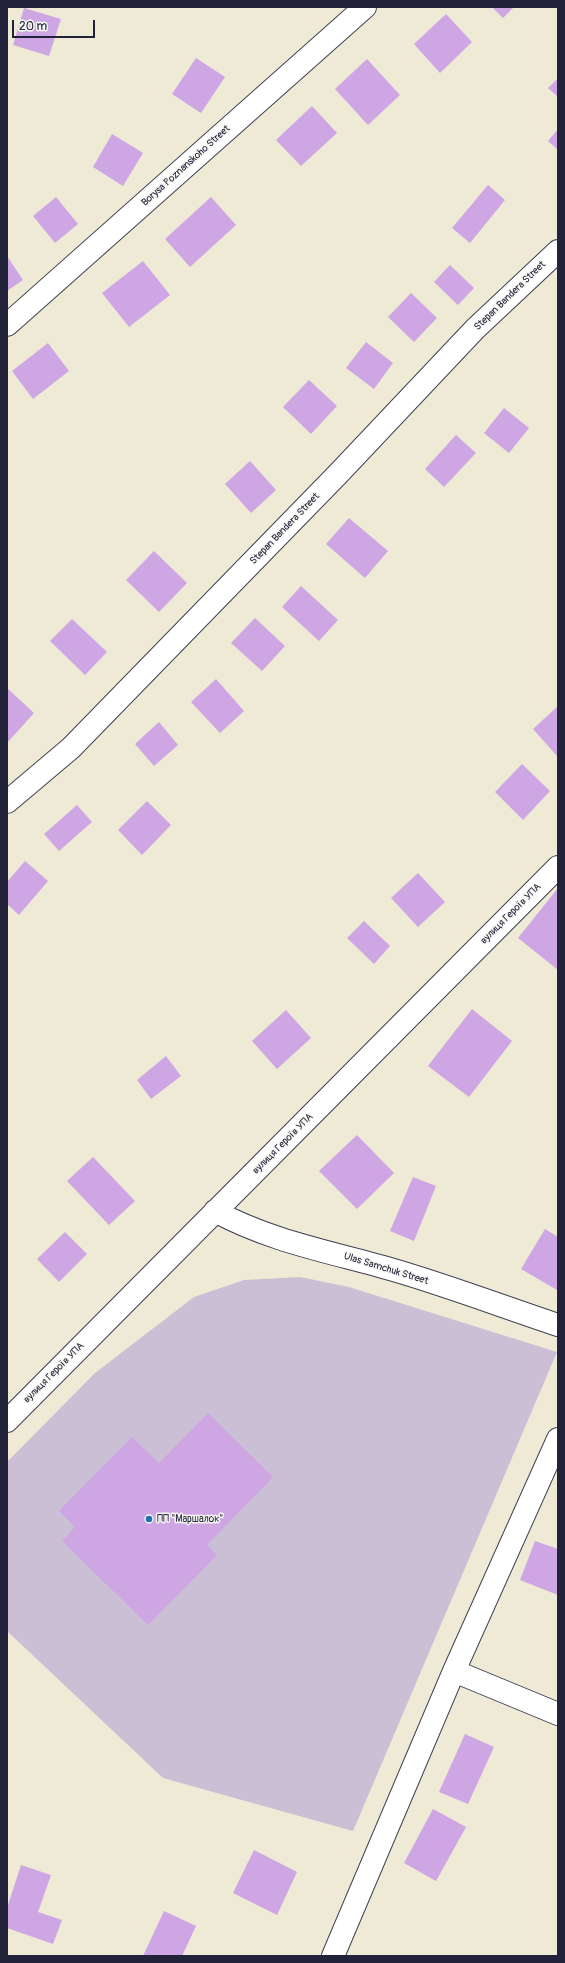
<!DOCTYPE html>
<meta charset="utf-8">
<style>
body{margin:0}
#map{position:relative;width:565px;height:1963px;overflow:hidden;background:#eeead5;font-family:Pangolin,sans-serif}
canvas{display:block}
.frame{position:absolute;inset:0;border:8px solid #22223b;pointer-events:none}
.scale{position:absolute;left:12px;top:20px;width:83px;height:18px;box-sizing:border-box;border:2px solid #22223b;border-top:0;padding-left:5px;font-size:12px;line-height:14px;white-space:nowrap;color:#22223b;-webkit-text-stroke:3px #f6f6f2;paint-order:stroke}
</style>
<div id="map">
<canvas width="565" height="1963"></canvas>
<div class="frame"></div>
<div class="scale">20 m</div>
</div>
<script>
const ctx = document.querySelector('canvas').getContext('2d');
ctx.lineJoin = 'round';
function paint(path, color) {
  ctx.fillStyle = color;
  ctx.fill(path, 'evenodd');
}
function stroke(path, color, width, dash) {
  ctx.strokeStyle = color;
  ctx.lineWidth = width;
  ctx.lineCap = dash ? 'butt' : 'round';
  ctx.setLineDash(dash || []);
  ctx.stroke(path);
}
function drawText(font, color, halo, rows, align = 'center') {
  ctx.font = font + ' Pangolin,sans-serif';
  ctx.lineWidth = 3;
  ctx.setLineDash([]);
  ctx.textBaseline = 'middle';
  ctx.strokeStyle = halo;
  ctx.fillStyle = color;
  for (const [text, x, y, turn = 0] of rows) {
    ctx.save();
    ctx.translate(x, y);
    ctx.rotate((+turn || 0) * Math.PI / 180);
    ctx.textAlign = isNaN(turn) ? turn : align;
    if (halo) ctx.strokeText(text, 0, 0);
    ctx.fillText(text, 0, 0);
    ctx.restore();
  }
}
paint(new Path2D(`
 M300 1277 349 1287 557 1352 353 1831 163 1778 7 1631V1462L95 1373 194 1297 244 1280Z`), '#cbbfd5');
paint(new Path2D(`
 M492 7H514L503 18Z
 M24 8 61 19 49 56 13 45Z
 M446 14 472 42 440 73 414 44Z
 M196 58 225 77 201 113 172 94Z
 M367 59 400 95 368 125 335 89Z
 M558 78V97L548 88Z
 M312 106 337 133 301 166 276 140Z
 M558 129V150L548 141Z
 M112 134 143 153 123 186 93 167Z
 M488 185 505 200 470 243 452 228Z
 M56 197 78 224 55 243 33 216Z
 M211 197 236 225 190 267 165 239Z
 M7 256 23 280 7 291Z
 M143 261 170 295 129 327 102 293Z
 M450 265 474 288 458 305 434 282Z
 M411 293 437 318 414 342 388 317Z
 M366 342 393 363 374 389 346 368Z
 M48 343 69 371 33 399 12 371Z
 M309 380 337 406 311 434 283 407Z
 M504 408 529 428 509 453 484 433Z
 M456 435 476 453 444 487 425 469Z
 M250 461 276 490 251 513 225 484Z
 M349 518 388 551 365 578 326 544Z
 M154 551 187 583 159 612 126 580Z
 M301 586 338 620 319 641 282 607Z
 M255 618 285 646 262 671 231 643Z
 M72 619 107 652 85 675 50 641Z
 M216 679 244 711 220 733 191 702Z
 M7 688 34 713 7 743Z
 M558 706V757L533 729Z
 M159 722 178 745 154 766 135 744Z
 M522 764 550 791 523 820 495 792Z
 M147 801 171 825 142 855 118 830Z
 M77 805 92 822 59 851 44 834Z
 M25 861 48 881 19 915 7 904V882Z
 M418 873 445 902 418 927 391 898Z
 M558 888V970L518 938Z
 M364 921 390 946 374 964 347 938Z
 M472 1009 512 1041 469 1097 428 1066Z
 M286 1010 311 1038 277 1069 252 1041Z
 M166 1056 181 1076 151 1099 137 1080Z
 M357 1135 394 1173 357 1209 319 1171Z
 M93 1157 135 1201 109 1225 67 1181Z
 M413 1177 436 1186 414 1241 390 1231Z
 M545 1229 558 1237 557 1290 521 1269Z
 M65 1232 87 1254 59 1282 37 1259Z
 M208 1413 273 1477 207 1545 217 1555 148 1625 62 1541 75 1527 59 1511 132 1437 159 1463Z
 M535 1541 558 1549V1595L520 1580Z
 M465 1734 494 1747 468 1804 439 1792Z
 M433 1809 466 1827 436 1881 404 1863Z
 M254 1850 297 1872 277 1915 233 1893Z
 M21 1865 51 1875 38 1912 62 1920 53 1944 7 1928V1908Z
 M164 1911 196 1926 182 1956H143Z`), '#cea6e3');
const minor = new Path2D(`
 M7 325 365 7
 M7 802 71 748 339 473 475 329 558 251
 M215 1211C271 1242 336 1253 397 1271 451 1287 504 1307 558 1325
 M7 1421 558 867
 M454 1671 558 1714
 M333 1956 454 1671 558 1439`);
stroke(minor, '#414052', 24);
stroke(minor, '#fff', 22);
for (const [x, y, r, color] of [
 [149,1519,4,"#1f6fb2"]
]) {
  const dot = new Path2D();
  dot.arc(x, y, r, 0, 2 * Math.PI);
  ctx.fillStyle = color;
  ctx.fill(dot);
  stroke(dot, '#f6f6f2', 1.5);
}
drawText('10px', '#22223b', '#f6f6f2', [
 ["Borysa Poznanskoho Street",186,166,-42],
 ["Stepan Bandera Street",510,296,-44],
 ["Stepan Bandera Street",285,529,-46],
 ["вулиця Героїв УПА",511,914,-45],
 ["вулиця Героїв УПА",283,1144,-45],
 ["Ulas Samchuk Street",386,1269,17],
 ["вулиця Героїв УПА",54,1373,-45]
]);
drawText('10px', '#22223b', '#f6f6f2', [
 ["ПП \"Маршалок\"",157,1519]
], 'left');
</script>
